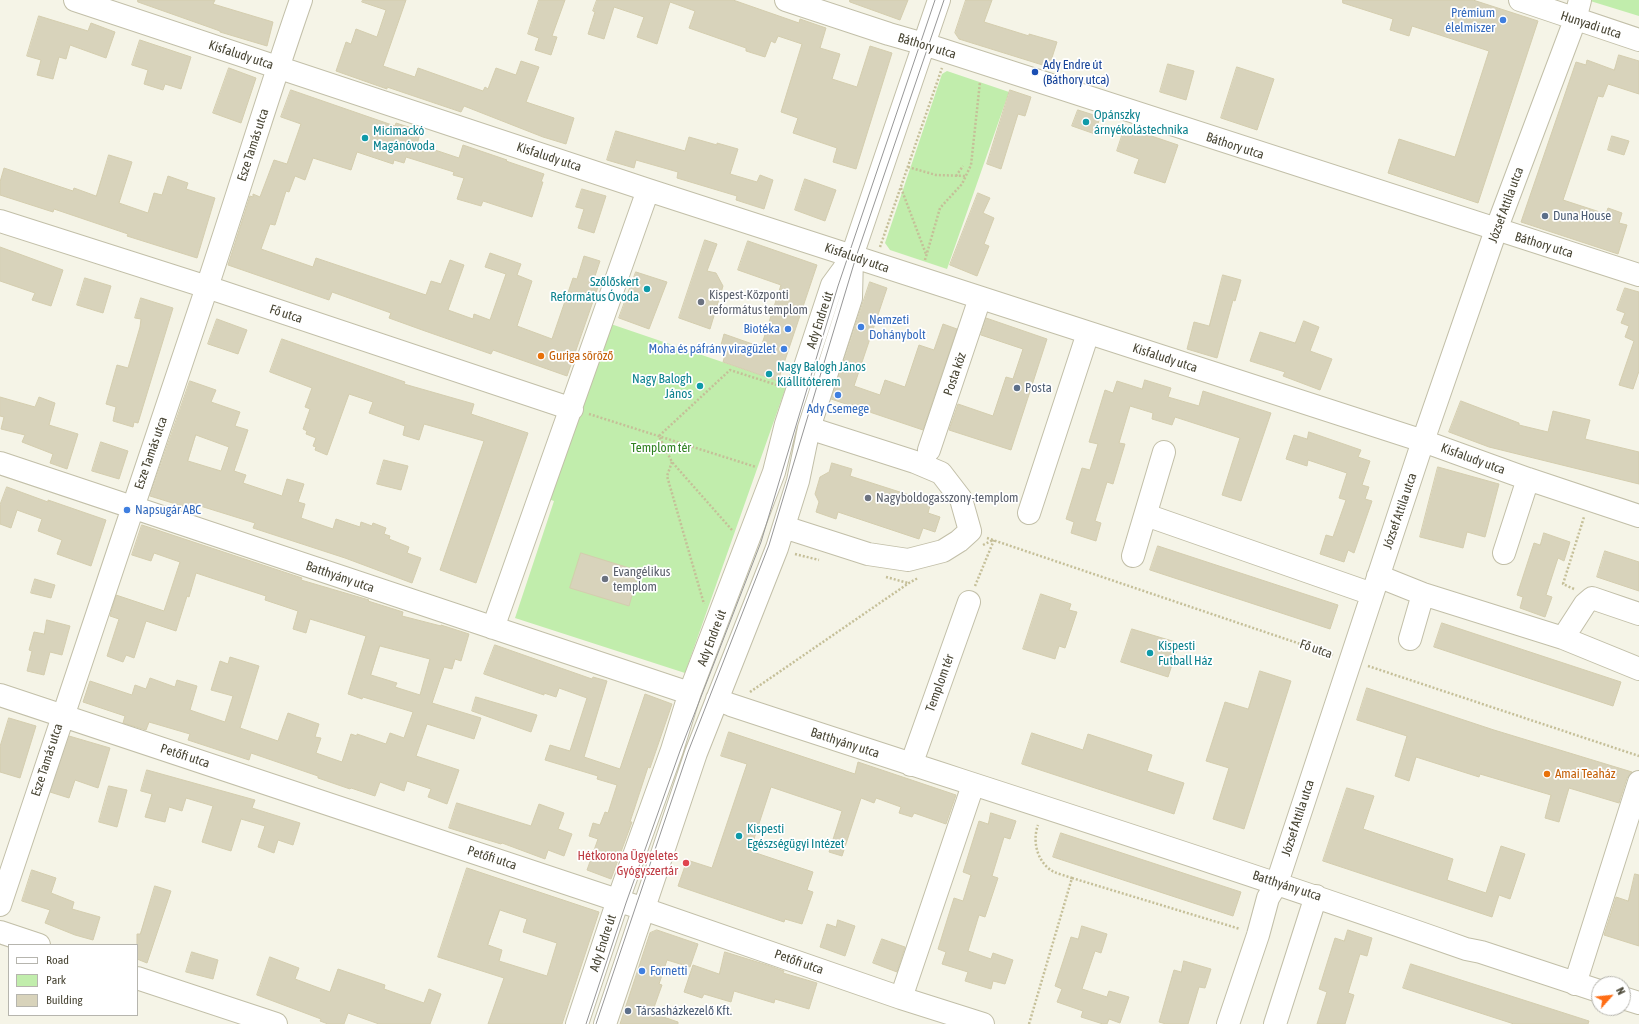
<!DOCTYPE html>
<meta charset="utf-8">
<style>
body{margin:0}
#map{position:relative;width:1639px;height:1024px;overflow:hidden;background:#f5f4e7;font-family:"Asap Condensed",sans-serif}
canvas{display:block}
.legend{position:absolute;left:8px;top:944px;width:130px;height:72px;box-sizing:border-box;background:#fff;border:1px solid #b6b5ae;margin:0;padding:5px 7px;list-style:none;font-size:12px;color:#494635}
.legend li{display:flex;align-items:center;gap:8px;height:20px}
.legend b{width:20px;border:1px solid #b6b5ae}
.north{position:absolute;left:1591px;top:976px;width:40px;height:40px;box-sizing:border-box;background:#fff;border:1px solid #b6b5ae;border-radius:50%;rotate:63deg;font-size:11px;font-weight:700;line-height:16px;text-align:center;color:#494635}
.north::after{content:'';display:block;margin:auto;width:14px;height:18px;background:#ff6d14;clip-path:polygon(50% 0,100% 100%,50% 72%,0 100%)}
</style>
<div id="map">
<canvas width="1639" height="1024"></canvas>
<ul class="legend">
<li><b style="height:5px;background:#fff"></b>Road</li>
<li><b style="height:11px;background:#c1edac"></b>Park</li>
<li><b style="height:11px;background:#d8d3bb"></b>Building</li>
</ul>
<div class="north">N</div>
</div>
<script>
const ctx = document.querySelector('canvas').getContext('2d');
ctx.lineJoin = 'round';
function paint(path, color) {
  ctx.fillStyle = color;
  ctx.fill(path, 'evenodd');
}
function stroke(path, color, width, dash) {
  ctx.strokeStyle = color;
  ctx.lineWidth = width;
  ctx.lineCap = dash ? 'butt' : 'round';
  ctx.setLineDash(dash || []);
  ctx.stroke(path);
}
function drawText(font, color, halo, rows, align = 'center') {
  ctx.font = font + ' "Asap Condensed",sans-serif';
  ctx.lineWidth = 3.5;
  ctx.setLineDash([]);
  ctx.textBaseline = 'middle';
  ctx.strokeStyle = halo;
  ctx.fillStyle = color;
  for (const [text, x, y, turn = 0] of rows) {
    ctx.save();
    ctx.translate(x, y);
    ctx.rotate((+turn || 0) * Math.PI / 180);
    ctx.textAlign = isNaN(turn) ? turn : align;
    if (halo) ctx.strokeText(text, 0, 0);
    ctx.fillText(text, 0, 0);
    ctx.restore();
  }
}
paint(new Path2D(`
 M1587 0H1639V16Z
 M947 71 1009 92 947 269 890 250 885 243 942 74Z
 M602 321 787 384 685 673 515 618 554 501 540 496Z`), '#c1edac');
const building = new Path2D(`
 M138 0H215L213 4 273 22 267 46 220 32V31L138 2Z
 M363 0H406L383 66 415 77 418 68 483 91 485 87 488 89 496 68 516 75 521 61 539 67 526 102 574 118 566 144 543 137 464 106 461 112 387 87V89L336 71 346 42 351 44 356 29 377 37 386 10 362 2Z
 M539 0H565L552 36 557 37 551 55 535 50 539 38 528 34Z
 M597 0H733L799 23 800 19 826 28 820 48 840 54 832 79 857 87 870 46 892 53 856 169 833 162 837 148 793 133 798 118 781 112 802 44 778 36 775 43 771 41 765 57 746 51V48L689 28 695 11 670 2 657 44 637 37 644 17 614 7 604 39 588 34 595 12 593 11Z
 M850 0H908L900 20 850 2Z
 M966 0H992L984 22 1029 36V34L1057 42 1049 67 959 39 955 33Z
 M1343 0H1473L1538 21 1478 203 1388 173 1399 139 1455 157 1489 51 1412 26 1409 36 1390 30 1393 19 1343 3Z
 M39 16 88 31 91 23 115 32 106 58 70 45 66 59 59 57 53 79 37 75 41 60 27 56Z
 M140 40 191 57 181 89 165 84 163 90 144 84 148 70 132 65Z
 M1619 55 1639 61V94L1608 84 1603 97 1598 96 1563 200 1606 214 1608 208 1622 213 1619 223 1627 225 1618 254 1521 222 1576 62 1586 65 1587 60 1614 70Z
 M1168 64 1194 71 1186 100 1160 92Z
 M1237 67 1274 79 1257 130 1221 118Z
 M229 68 256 78 241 123 213 113Z
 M291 90 395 126 396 123 421 131 417 144 459 158 463 145 507 160 506 161 544 174 541 182H543L532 217 483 201 481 206 457 199 464 178 453 175 454 172 406 157 404 163 394 160 393 164 357 152 351 170 313 158 305 180 295 176 289 192 286 191 275 225 270 224 261 249 313 267 316 258 426 295 431 281 441 284 450 260 464 265 448 310 473 319 474 314 490 320 506 274 485 267 490 253 521 264 517 275 532 281 517 326 552 339 573 278 577 279 584 256 600 261 592 285 598 287 567 376 493 350 491 354 425 331 389 318 391 313 332 292 329 300 228 265 250 196 253 197V194L260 197 274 160 287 164 301 124 281 117Z
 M1010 90 1031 97 1025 116 1018 114 1001 169 987 164Z
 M1078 110 1100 117 1095 134 1072 126Z
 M1125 127 1178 145 1165 183 1134 173 1139 159 1117 151Z
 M616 131 685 151 689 137 717 145V143L738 149 730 174 757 182 760 175 773 180 764 209 736 200 737 196 677 178 678 172 636 160 634 168 607 160Z
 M1612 136 1629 141 1624 155 1608 150Z
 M109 155 132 162 119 203 148 213 154 193 162 195 168 176 188 183 186 189 215 198 197 258 127 236 128 234 54 209 53 212 0 195V182L4 168 73 191 74 188 96 196Z
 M805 179 836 190 825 221 795 210Z
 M582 189 606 196 594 233 578 228 584 209 576 207Z
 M978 193 990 198 983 213 994 218 984 244 989 246 977 276 950 265Z
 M705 240 717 244 707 271 716 273 723 286 710 329 679 318Z
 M748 241 817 265 778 381 723 362 725 355 721 345 724 334 761 347 781 285 738 270Z
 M0 247 63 270 51 306 32 300 35 293 0 281Z
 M636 272 667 282 649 329 619 318Z
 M1223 275 1241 280 1235 301 1233 300 1217 358 1187 349 1194 322 1209 326Z
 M85 278 111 286 103 313 77 305Z
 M870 282 887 288 854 386 880 395 885 380 905 387 919 345 934 350 943 324 957 329 923 430 831 399Z
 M1625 288 1639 292V371L1633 389 1619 385 1634 341 1625 337 1629 326 1621 323 1625 313 1617 310Z
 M141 298 173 308 138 423 134 422 133 427 113 421 116 407 106 404 117 365 128 368 140 327 141 319 135 318Z
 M986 318 1047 339 1011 450 949 430 958 404 993 416 1006 377 1013 379 1023 349 981 335Z
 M217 319 247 330 238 354 208 344Z
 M1304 321 1319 327 1310 351 1332 359 1320 390 1283 376 1285 372 1250 361 1260 332 1295 343Z
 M282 339 405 382 404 384 474 404 471 414 528 433 476 583 440 570 484 441 424 424 419 440 403 435 405 426 369 413 373 402 349 394 327 455 315 450 316 447 313 446 316 438 306 434 307 431 303 429 310 409 305 407 312 388 270 372Z
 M1145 380 1171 388 1168 397 1199 406 1203 391 1271 413 1241 501 1222 495 1240 438 1175 417 1172 425 1152 419 1153 413 1130 406 1119 443 1125 444 1113 484 1107 482 1095 521 1101 523 1096 541 1071 533 1074 522 1066 519 1082 468 1090 470 1098 444 1089 442 1105 390 1113 393 1117 381 1142 389Z
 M190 381 216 390 211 402 240 412 235 426 248 430 234 471 246 475 243 483 282 496 287 479 304 484 298 502 305 504 301 518 333 529 336 519 360 527 361 522 372 526 373 523 386 528 384 534 390 536 389 539 409 547 407 553 421 558 412 583 345 558 253 528 255 523 197 505 195 510 150 496ZM196 435 229 447 221 471 188 461Z
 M0 397 35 407 39 397 55 403 49 425 78 434 67 469 50 463 53 454 22 442 25 435 1 429 4 417 0 416Z
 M1461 401 1519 423V425L1548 432 1553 411 1590 420 1585 439 1639 452V484L1489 447 1449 432Z
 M1309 432 1361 450 1358 457 1370 461 1362 485 1369 487 1365 499 1372 501 1354 553 1348 550 1344 562 1320 554 1326 535 1333 537 1346 500 1339 498 1347 473 1308 460 1307 466 1286 459 1294 435 1307 439Z
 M101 442 128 451 119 479 92 471Z
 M384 460 408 466 401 490 377 484Z
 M832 463 852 469 850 476 931 502 928 513 940 517 935 532 923 528 919 539 838 512 836 519 816 512 819 502 815 494 820 477 829 472Z
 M1438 467 1499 484 1485 537 1467 532 1463 548 1420 537Z
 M7 487 48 502V500L106 520 91 566 57 554 62 540 38 531 42 519 17 510 11 528 0 524V505Z
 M142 525 302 578 301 580 369 600 368 601 403 612 402 616 441 626V625L469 634 461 661 455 659 452 669 444 667 432 703 481 718 474 739 427 724 416 756 459 770 447 804 428 797 431 789 407 781 404 791 380 782 375 796 351 788 350 789 318 778V776L251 753 249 760 188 740 190 734 149 722 146 730 123 723 125 716 83 702 90 681 132 695 135 685 146 689 150 678 175 687 177 680 197 686 190 710 225 722 233 696 211 690 220 661 228 664 230 657 259 666 240 728 278 741 288 713 319 724 315 737 321 738 316 753 342 762 351 734 357 736V734L386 744 390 733 404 738 413 712 363 697 362 699 348 694 366 636 310 619 306 633 293 629 298 611 265 600 266 596 196 573 189 597 187 596 176 631 146 621 134 658 126 655 123 662 107 656 119 619 110 616 116 595 164 611 180 562 154 553 151 561 132 555ZM380 646 430 659 420 695 395 687 397 683 371 675Z
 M1544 533 1570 542 1564 561 1558 558 1546 595 1552 597 1545 617 1520 608 1523 597 1517 595 1534 543 1540 545Z
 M1158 546 1338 605 1330 629 1150 570Z
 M1605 551 1639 562V591L1597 577Z
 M581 553 639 571 629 606 570 588Z
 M35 579 55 585 51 598 31 593Z
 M1041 594 1071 604 1069 610 1077 612 1065 648 1059 646 1055 659 1023 649Z
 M47 620 70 626 62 655 50 652 44 675 27 671 32 651 29 650 34 632 44 634Z
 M1442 623 1621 682 1613 706 1434 647Z
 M1132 629 1179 643 1168 677 1121 662Z
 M495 645 592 679 593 677 607 681 584 757 620 769 645 694 672 704 650 768 648 767 630 822H632L611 879 587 870 598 839 589 836 593 823 600 825 605 812 608 813 617 785 597 779 598 776 545 760 550 745 570 751 587 698 559 688 556 697 544 693V695L484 674Z
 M1260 671 1291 681 1244 829 1213 819 1229 768 1206 761 1225 702 1248 709Z
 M1367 688 1494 730 1632 772 1627 778 1619 803 1569 788 1559 822 1545 818 1551 795 1480 774 1479 777 1416 757 1409 781 1395 776 1407 736 1357 720Z
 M476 697 537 715 531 732 472 711Z
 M9 718 36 726 20 778 0 772V747Z
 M729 732 855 774 858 762 956 795 946 824 914 813 912 817 899 813 901 807 876 798 874 803 861 798 842 856 829 852 842 811 771 787 750 851 813 872 807 890 813 892 802 924 785 919 784 922 678 886 687 860 712 868 747 764 721 756Z
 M1032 733 1083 750 1088 734 1152 755 1147 771 1184 783 1174 814 1022 764Z
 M69 736 110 748 98 788 75 780 69 798 50 792Z
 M147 770 255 800 252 808 300 823 293 845 278 840 274 853 258 847 265 826 241 819 231 851 202 842 213 806 186 798 182 811 169 807 165 822 145 817 152 794 141 791Z
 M109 786 127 790 117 827 99 822Z
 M1347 788 1374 796 1363 829 1453 859 1447 880 1486 893 1501 846 1525 854 1510 899 1499 895 1492 917 1323 861Z
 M457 803 531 826 539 804 564 813 558 829 572 834 564 856 548 850 545 859 502 843 501 844 449 828Z
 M991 813 1016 821 1010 839 1004 837 992 876 998 878 985 917 979 915 968 951 991 959 993 953 1013 960 1005 984 993 981 991 989 965 981 968 972 942 964 946 952 938 949 954 898 963 901 971 875 963 872 979 821 988 824Z
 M1061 833 1241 892 1233 916 1053 857Z
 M467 868 599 912 562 1024H488L504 978 438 957ZM500 910 527 919 523 932 557 943 547 976 499 961 502 950 488 945Z
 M32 870 56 878 51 893 74 902 72 909 100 917 93 940 75 935 45 923 50 910 22 901Z
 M1635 874 1639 875V946L1604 935 1616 897 1628 901Z
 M155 886 171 891 147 963 137 959V934H140Z
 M838 920 855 926 845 956 820 947 827 924 836 927Z
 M1082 926 1107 934 1101 953 1095 951 1082 989 1107 997 1109 991 1129 997 1120 1023 1109 1019 1107 1024H1103L1081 1017 1083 1011 1057 1002 1062 989 1055 986 1071 937 1078 939Z
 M657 930 698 944 690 967 667 960 659 984 662 985 652 1013 678 1022V1024H620L650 933Z
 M1348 930 1372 938 1367 956 1360 954 1348 993 1354 995 1345 1024H1317L1327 992 1319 989 1335 938 1344 941Z
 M882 939 905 947 897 972 873 963Z
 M192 952 218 960 213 979 186 972Z
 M725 952 767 965 784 971 783 973 817 983 809 1009 775 999 774 1003 734 991 731 1002 704 994 702 998 684 992 693 965 719 974Z
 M270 957 299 968 295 979 330 992 338 969 385 985 384 989 424 1003 429 989 441 994 430 1024H379L348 1013 344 1024H328L320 1021 321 1019 257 995Z
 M1184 961 1211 969 1205 988 1199 987 1188 1024H1166L1159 1022 1174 970 1181 972Z
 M1411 964 1589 1021 1588 1024H1514L1403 988Z`);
paint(building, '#d8d3bb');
stroke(building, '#d4cdae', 1);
const minor = new Path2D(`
 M75 0 648 190 1423 441 1528 479 1639 516
 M786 0 889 34 924 44 1639 275
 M1520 0 1639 40
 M0 221 207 287 572 409
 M929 450 980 298
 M0 463 680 690
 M1029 513 1088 333
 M1146 515 1372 594
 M784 527 868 554 908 560 943 551 959 541 970 531 961 499 941 473 915 462 809 428
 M1504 553 1528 479
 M1133 556 1164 452
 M1378 576 1423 594 1563 638 1639 669
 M493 628 648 190
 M1563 638 1585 604 1592 598 1639 614
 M1410 639 1423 594
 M0 695 644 909 901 998 983 1024
 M717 699 731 705C976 786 1223 863 1466 949L1481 952 1599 991
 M911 765 969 602
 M0 905C67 699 139 493 207 287 239 191 268 95 301 0
 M0 932 39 945
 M137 978 276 1024
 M1575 984 1639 782
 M901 998 973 785
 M1623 998 1639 1003
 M577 1024 618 900 672 750 690 692 774 472 786 424 832 285 843 270 852 256 939 0
 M605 1024 696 753 777 548 798 481 809 428 851 298 852 256
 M1228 1024 1258 935 1268 898 1277 883 1423 441 1496 230 1575 20 1580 0
 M1275 1024 1316 896`);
stroke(minor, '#c2bfa8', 24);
stroke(new Path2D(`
 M908 167 936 175 966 176
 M956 176 963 166
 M901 188 926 254
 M880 247 942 68
 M925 260 940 208 962 184 971 165 980 82
 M589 414 756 467
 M672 462 667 476 704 604
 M732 530 672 462 659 436 730 370 780 386
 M987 538 1333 655
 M983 545 993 540
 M795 554 819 560
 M886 577 908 583
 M975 586 994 540
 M1574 589 1563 584 1584 517
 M1368 666 1639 756
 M750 692 909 583 918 578
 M1072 878 1240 929
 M1029 1024 1072 878C1066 876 1059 874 1054 872 1037 863 1032 841 1038 825`), '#c5bf98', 2.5, [2, 2]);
stroke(minor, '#fff', 22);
stroke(new Path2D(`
 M586 1024 626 903 680 751 761 542 838 286 935 0
 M596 1024 688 752 769 545 856 257 944 0`), '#979797', 1);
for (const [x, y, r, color] of [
 [1503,20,4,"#3f7fe0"],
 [1035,72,4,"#1a4fb4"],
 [1086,122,4,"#0f9aa8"],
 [365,138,4,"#0f9aa8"],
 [1545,216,4,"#5c6f8a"],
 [647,289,4,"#0f9aa8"],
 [701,302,4,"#6b7280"],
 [861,327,4,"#3f7fe0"],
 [788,329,4,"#3f7fe0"],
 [784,349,4,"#3f7fe0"],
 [541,356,4,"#e8710a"],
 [769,374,4,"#0f9aa8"],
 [700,386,4,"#0f9aa8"],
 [1017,388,4,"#5c6f8a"],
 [838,395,4,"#3f7fe0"],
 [868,498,4,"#6b7280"],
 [127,510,4,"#3f7fe0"],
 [605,579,4,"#6b7280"],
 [1150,653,4,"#0f9aa8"],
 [1547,774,4,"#e8710a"],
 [739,836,4,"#0f9aa8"],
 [686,863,4,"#e0444e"],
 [642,971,4,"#3f7fe0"],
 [628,1011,4,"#5c6f8a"]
]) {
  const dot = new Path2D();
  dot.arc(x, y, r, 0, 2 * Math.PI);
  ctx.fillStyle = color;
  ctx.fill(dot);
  stroke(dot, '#fff', 1.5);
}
drawText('13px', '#366cbe', '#fff', [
 ["Prémium",1495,13],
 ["élelmiszer",1495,28],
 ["Nemzeti",869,320,"left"],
 ["Dohánybolt",869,335,"left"],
 ["Biotéka",780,329],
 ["Moha és páfrány viragüzlet",776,349],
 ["Ady Csemege",838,409,"center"],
 ["Napsugár ABC",135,510,"left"],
 ["Fornetti",650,971,"left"]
], 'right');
drawText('13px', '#494635', '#fff', [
 ["Hunyadi utca",1591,25,18],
 ["Báthory utca",927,46,17],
 ["Kisfaludy utca",241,55,18],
 ["Esze Tamás utca",253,145,-72],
 ["Báthory utca",1235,146,18],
 ["Kisfaludy utca",549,157,18],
 ["József Attila utca",1506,205,-70],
 ["Báthory utca",1544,245,17],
 ["Kisfaludy utca",857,258,19],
 ["Fő utca",286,314,18],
 ["Ady Endre út",820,320,-72],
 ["Kisfaludy utca",1165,358,18],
 ["Posta köz",955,374,-71],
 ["Esze Tamás utca",151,453,-71],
 ["Kisfaludy utca",1473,459,20],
 ["József Attila utca",1400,511,-71],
 ["Batthyány utca",340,577,19],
 ["Ady Endre út",712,638,-69],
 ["Fő utca",1316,649,19],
 ["Templom tér",940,683,-70],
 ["Batthyány utca",845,743,18],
 ["Petőfi utca",185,756,18],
 ["Esze Tamás utca",47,760,-72],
 ["József Attila utca",1298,818,-72],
 ["Petőfi utca",492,858,18],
 ["Batthyány utca",1287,886,18],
 ["Ady Endre út",603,943,-72],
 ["Petőfi utca",799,962,19]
]);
drawText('13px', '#164399', '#fff', [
 ["Ady Endre út",1043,65],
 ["(Báthory utca)",1043,80]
], 'left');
drawText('13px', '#0d838f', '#fff', [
 ["Opánszky",1094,115],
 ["árnyékolástechnika",1094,130],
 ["Micimackó",373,131],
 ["Magánóvoda",373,146],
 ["Szőlőskert",639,282,"right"],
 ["Református Óvoda",639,297,"right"],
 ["Nagy Balogh János",777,367],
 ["Kiállítóterem",777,382],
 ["Nagy Balogh",692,379,"right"],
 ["János",692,394,"right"],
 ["Kispesti",1158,646],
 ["Futball Ház",1158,661],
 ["Kispesti",747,829],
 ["Egészségügyi Intézet",747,844]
], 'left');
drawText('13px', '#4e5e75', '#fff', [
 ["Duna House",1553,216],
 ["Posta",1025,388],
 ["Társasházkezelő Kft.",636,1011]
], 'left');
drawText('13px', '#5b616d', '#fff', [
 ["Kispest-Központi",709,295],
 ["református templom",709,310],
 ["Nagyboldogasszony-templom",876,498],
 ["Evangélikus",613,572],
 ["templom",613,587]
], 'left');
drawText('13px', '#c56008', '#fff', [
 ["Guriga söröző",549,356],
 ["Amai Teaház",1555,774]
], 'left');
drawText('13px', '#308122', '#fff', [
 ["Templom tér",661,448]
]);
drawText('13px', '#be3a42', '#fff', [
 ["Hétkorona Ügyeletes",678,856],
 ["Gyógyszertár",678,871]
], 'right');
</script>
